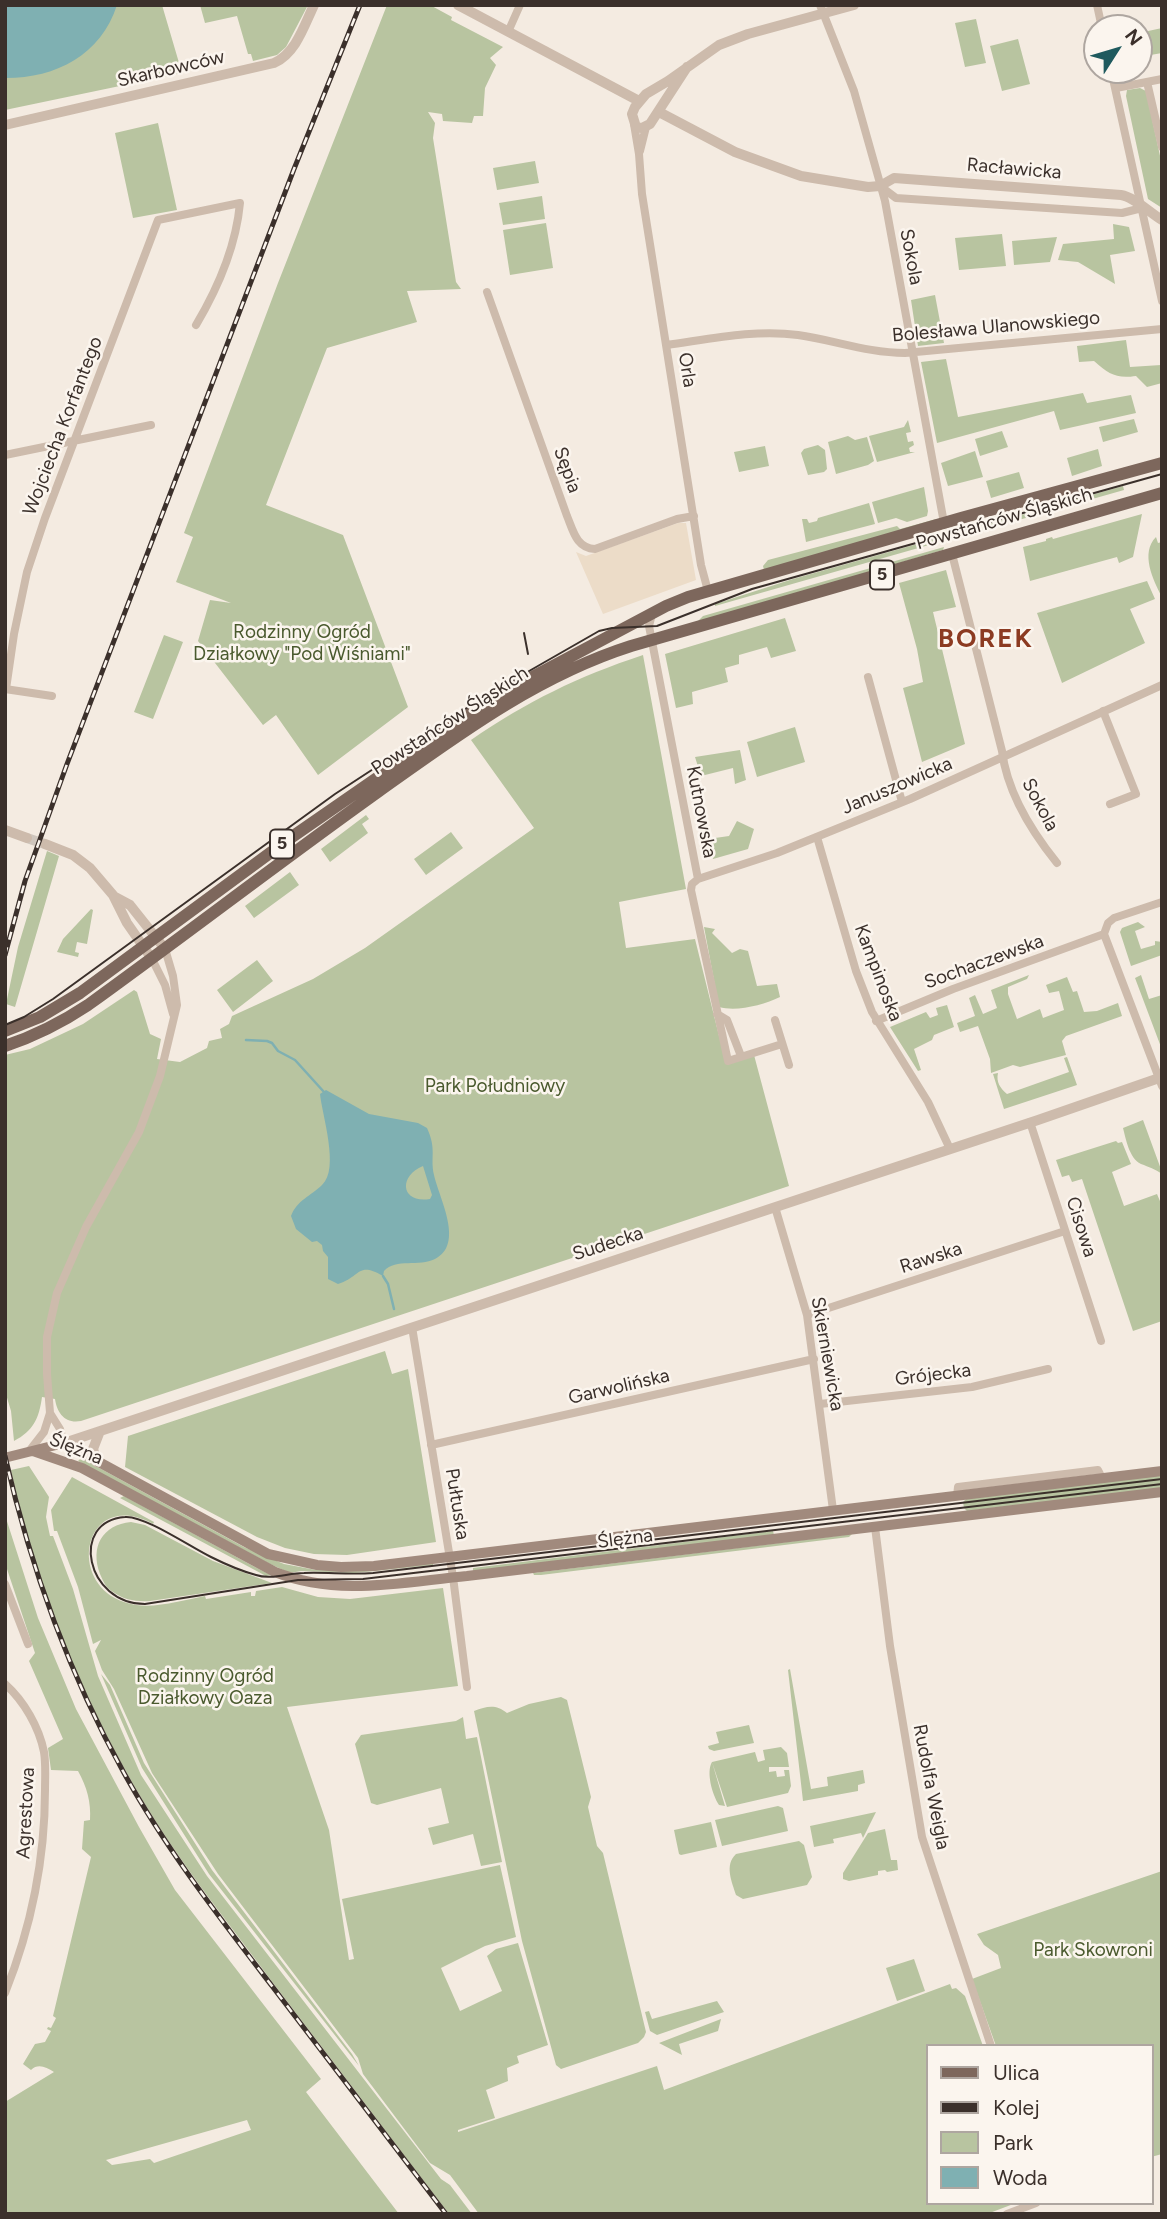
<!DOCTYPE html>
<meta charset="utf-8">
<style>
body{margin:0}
#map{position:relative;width:1167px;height:2219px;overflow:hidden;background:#f4ebe1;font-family:Figtree,sans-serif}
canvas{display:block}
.frame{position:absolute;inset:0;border:7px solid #3b302b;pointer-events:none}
.legend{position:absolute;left:926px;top:2044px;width:228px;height:161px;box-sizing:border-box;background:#fbf5ee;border:2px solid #aea6a0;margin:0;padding:9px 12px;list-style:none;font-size:21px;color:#3b302b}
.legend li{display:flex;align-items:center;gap:14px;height:35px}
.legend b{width:35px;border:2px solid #aea6a0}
.north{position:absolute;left:1083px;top:14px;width:70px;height:70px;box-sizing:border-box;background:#fbf5ee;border:2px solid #aea6a0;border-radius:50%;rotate:53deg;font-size:19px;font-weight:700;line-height:28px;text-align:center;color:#3b302b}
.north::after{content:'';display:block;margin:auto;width:24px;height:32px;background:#1f5a5e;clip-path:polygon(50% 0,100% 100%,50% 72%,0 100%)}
</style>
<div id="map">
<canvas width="1167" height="2219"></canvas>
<div class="frame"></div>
<ul class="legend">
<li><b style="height:9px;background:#7d675c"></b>Ulica</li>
<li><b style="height:9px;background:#3b302b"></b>Kolej</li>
<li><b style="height:19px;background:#b8c4a0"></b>Park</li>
<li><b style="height:19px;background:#7fb0b2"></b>Woda</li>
</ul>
<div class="north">N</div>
</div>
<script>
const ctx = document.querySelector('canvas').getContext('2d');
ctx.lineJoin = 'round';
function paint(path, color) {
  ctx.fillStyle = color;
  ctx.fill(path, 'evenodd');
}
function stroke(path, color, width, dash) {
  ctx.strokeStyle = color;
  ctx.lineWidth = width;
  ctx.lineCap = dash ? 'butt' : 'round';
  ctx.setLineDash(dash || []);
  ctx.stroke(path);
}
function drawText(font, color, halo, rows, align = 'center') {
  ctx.font = font + ' Figtree,sans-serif';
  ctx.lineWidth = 5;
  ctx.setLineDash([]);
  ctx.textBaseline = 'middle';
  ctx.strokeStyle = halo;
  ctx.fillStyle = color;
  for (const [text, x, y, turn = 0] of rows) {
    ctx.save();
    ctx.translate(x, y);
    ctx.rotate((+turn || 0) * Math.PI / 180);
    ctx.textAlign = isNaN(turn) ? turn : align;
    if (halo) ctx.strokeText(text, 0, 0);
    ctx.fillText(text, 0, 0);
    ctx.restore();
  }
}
paint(new Path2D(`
 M5 5H162L182 73 5 110Z
 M200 5H308L286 47 277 55 253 61 251 54H248L237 16 205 23Z
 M387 5H430L452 17 451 20 503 47 490 58 496 65 485 88 483 116H474L472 123 443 121 442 114 428 112 435 123 433 138 456 282 461 289 407 291 417 322 327 348 266 505 343 535 408 707 318 775 276 715 263 725 198 641 210 600 231 603 176 582 193 537 184 533 278 283Z
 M976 19 986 63 965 67 955 23Z
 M1162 28V53L1139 57V33Z
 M1018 39 1030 84 1002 91 990 46Z
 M1140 88 1146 91 1162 165V208L1148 199 1126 96 1127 90Z
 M158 123 177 210 133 218 115 133Z
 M535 161 539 183 497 190 493 168Z
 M542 196 545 219 503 225 499 203Z
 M546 223 553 268 510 275 503 230Z
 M1113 224 1129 227 1135 251 1110 255 1115 284 1078 262 1058 260 1063 244 1114 239Z
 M1002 234 1006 266 959 270 955 238Z
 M1057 237 1050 262 1014 265 1012 241Z
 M935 295 944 343 918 346 911 300Z
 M1126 340 1130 367 1161 365 1162 383 1147 387 1136 376C1116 379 1109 374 1094 361L1079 362 1077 346Z
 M946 359 958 417 1083 393 1087 403 1131 395 1136 413 1060 430 1054 411 937 443 921 362Z
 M1134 419 1138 432 1103 442 1099 427Z
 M908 420 911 432 906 433 908 442 913 441 914 445 909 448 910 452H915L877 462 869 436 904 427Z
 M1002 431 1008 447 980 456 975 439Z
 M848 436 855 440 867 437 874 461 868 465 836 474 828 442Z
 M818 445 825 450 827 469 824 472 808 475 801 453 804 449Z
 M765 446 769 466 739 472 734 452Z
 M1098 449 1102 466 1072 476 1067 458Z
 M975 451 983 477 948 486 941 463Z
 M1019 472 1024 488 991 498 986 481Z
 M1123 486 1124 490 966 535 965 531Z
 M924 487 928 511 927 516 907 522 896 518 878 523 872 502Z
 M869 503 875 524 806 542 802 519H807L809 523 817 521 818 518Z
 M1142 514 1133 557 1119 563 1117 557 1030 581 1023 547 1046 541V539L1052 537 1053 539Z
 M936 519 935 521 764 570 763 566 768 560 897 526 900 529Z
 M942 537 943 541 715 606V604L793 579Z
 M1156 537 1158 543 1162 542V597C1153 580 1140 553 1156 537Z
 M944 547 943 550 696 623 703 616Z
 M946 570 956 607 933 612 965 744 922 762 903 688 923 682 917 649 899 583Z
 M1147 581 1155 599 1130 609 1145 643 1062 683 1037 613Z
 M785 618 796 651 771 658 767 647 739 655V664L725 668 728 682 692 692 693 704 676 708 665 654Z
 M164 635 183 642 153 719 134 712Z
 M643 655 686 889 619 902 626 948 695 939 726 1064 754 1055 789 1186 81 1421C65 1424 57 1413 55 1399L42 1397C39 1419 33 1431 14 1441L11 1411 5 1391V1055L30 1049 83 1024 134 990 137 992 150 1034 161 1039 157 1059 180 1062 207 1048 209 1041 222 1038 220 1029 229 1024 232 1016 313 979 365 948 534 828 471 740C528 701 577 677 643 655Z
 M795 727 805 762 757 777 747 742Z
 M740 750 746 780 735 784 733 768 701 776 695 757Z
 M366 815 369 819 362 824 368 833 330 862 321 849Z
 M737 821 754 829 748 849 713 859 708 839 729 836Z
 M451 832 463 848 426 875 414 859Z
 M47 851 59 856 15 1007 6 1004 18 947Z
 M290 872 299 885 254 918 245 906Z
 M91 909 93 910 87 944 77 942 75 952 79 953 78 957 57 952 63 939Z
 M1138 922 1145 927 1135 931 1141 949 1155 945V941L1162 942V955L1131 966 1120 932 1122 928Z
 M704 927 715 929 712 933 732 953 740 949 748 951 757 986 777 984 780 997C763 1005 737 1012 719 1007Z
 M257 960 273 981 233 1012 217 990Z
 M1029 975 1027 979 1008 987V994L1017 1019 1040 1009 1043 1018 1064 1010 1059 991 1049 993 1046 985 1067 977 1073 992 1077 991 1084 1012 1097 1011 1118 1003 1122 1016 1066 1036 1062 1041 1066 1055 1020 1067 1013 1065 991 1073 990 1059 978 1026 960 1032 957 1023 975 1016 969 998 975 995 983 1014 997 1008 991 990Z
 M1141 975 1149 999 1162 995 1161 1047 1135 978Z
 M947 1005 954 1027 934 1035 932 1040 914 1049 921 1070 918 1071 890 1027 926 1012 930 1018 938 1015 936 1008Z
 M1067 1057 1077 1085 1004 1109 993 1074 998 1073C996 1082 1000 1088 1007 1094L1069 1072 1064 1058Z
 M1143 1120 1162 1172V1174C1155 1169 1149 1167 1141 1164 1129 1158 1126 1139 1123 1128Z
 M1116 1141 1118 1143 1122 1142 1131 1164 1112 1172 1124 1206 1157 1194 1162 1206V1321L1133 1331 1082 1179 1072 1182 1069 1175 1062 1177 1056 1160Z
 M385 1351 392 1374 408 1369 436 1542 347 1555 314 1554 285 1548 257 1537 125 1467 128 1436Z
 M81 1458 244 1547 284 1564 316 1570 433 1562V1565L355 1573 301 1571 290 1573 270 1564 78 1461Z
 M29 1466 49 1497 46 1517 50 1536H53L73 1589 98 1676 141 1775 207 1876 441 2179 450 2185 472 2214H449C391 2138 334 2063 276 1987 236 1933 194 1881 158 1825 91 1720 36 1591 11 1470Z
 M1162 1475V1488L967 1511 964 1508 963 1502 966 1499Z
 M72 1477 154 1522 153 1524C81 1485 62 1594 136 1605 158 1608 184 1600 205 1596L206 1599 251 1592V1596H255L256 1591 282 1587 318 1597 350 1599 443 1588 458 1686 287 1707 329 1830 349 1960 354 1959 342 1899 500 1865 516 1937 485 1946 441 1968 460 2011 502 1991 487 1956 496 1949 518 1943 548 2045 517 2056 519 2063 507 2068 508 2081 486 2090 495 2118 458 2130V2132L657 2066 664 2090 950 1984 952 1989 956 1988 965 1996 983 2046H927V2203H1016L987 2214H479L450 2175 430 2163 363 2074 358 2058 218 1874 152 1773 114 1689 102 1670 95 1651 101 1640 93 1644 78 1587 57 1531H54L51 1510Z
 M124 1496 255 1567 271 1575 266 1576 120 1498Z
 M5 1515 38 1618 76 1709 139 1827 175 1890 321 2079 306 2092 399 2214H5V2102L54 2072C46 2067 38 2063 31 2070L23 2064 35 2044 45 2042 51 2031 47 2029 48 2027 51 2028 56 2018 53 2016 91 1857 82 1849 84 1821 90 1820C91 1802 87 1787 78 1771L51 1770 48 1748 63 1739 29 1661 35 1653 5 1563ZM247 2120 251 2130 154 2163 150 2159 112 2165 106 2160Z
 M131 1522 145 1525 213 1561 272 1583 150 1601C137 1602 124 1600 113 1592 106 1588 103 1581 100 1574 90 1547 102 1525 131 1522Z
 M773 1531 774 1535 473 1571V1568Z
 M852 1534 849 1537 541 1575H534L533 1573Z
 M790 1669 811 1789 828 1786 827 1777 863 1770 865 1783 858 1785V1791L803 1801 788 1670Z
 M101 1674 110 1685 144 1763 212 1870 352 2054 359 2066 209 1874 142 1768Z
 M561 1697 567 1700 591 1797 588 1807 597 1846 603 1853 646 2032 644 2037 638 2043 561 2069 556 2065 522 1941 474 1711C487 1706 496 1704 507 1713L529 1704Z
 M463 1717 466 1739 477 1737 502 1862 481 1866 473 1834 433 1845 428 1828 449 1823 441 1788 377 1805 371 1803 355 1744 361 1735 456 1721Z
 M749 1725 754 1743 714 1751 709 1749 708 1746 719 1743 716 1732Z
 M781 1747 787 1753 789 1767H769V1772L776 1771 777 1777 785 1776 784 1770H789L791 1786 788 1793 727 1807 712 1762 725 1806 719 1805C712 1794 706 1772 712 1762L755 1752 758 1762 765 1760 763 1750Z
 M778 1806 783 1808 788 1831 722 1846 715 1820Z
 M876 1812 863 1838 861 1833 833 1839 834 1843 814 1847 810 1826Z
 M711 1822 717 1847 681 1855 679 1854 674 1830Z
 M885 1829 891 1860H897L898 1870 887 1872 885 1870 878 1871V1875L849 1881 843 1879V1873L868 1833Z
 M799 1841 804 1845 812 1877 807 1885 743 1899 736 1895C732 1882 724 1865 736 1854Z
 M1162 1871V2154L1151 2157V2046H996L972 1979 1001 1968 998 1955 984 1945 977 1934Z
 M914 1959 925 1991 897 2001 886 1968Z
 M717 2001 724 2012 657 2035 650 2031 645 2012 649 2011 652 2019Z
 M721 2019 718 2031 679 2044 682 2055 659 2043Z`), '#b8c4a0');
paint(new Path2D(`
 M678 523H686L696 580 603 614 576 552 586 556Z`), '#ecdcc8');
paint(new Path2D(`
 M5 5H117C101 55 56 78 6 78Z
 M326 1090 369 1114 418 1123 427 1128C437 1150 430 1157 434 1175 439 1198 465 1244 435 1259 419 1267 396 1258 384 1271L383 1276C357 1261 361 1277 338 1284L328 1279V1257L323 1251 322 1245 317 1241 312 1242 296 1229 291 1216C297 1200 311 1196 322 1185 340 1169 322 1115 320 1094ZM423 1166 432 1195 430 1199C402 1204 397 1177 423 1166Z`), '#7fb0b2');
stroke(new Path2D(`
 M246 1040 267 1041 272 1043 278 1051 295 1060 324 1092
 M383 1276 388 1284 394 1309`), '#7fb0b2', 2.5);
stroke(new Path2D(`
 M27 838 45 844`), '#cfc6bd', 10, [10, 5]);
stroke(new Path2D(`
 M820 5 854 91 885 201 944 523
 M1097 5 1102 28
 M508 32 520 5
 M1111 70 1162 301
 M1147 82 1162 147
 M1116 88 1162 79
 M634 124 639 154 642 194 701 565 708 591
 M640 151 646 127
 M880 186 896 198 1122 213 1142 208
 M487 292 567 516C573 530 576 548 595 549L677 519 694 516
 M667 345C710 339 755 329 798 335 834 340 868 353 905 353L1162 329
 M5 455 151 425
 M952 554 1002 751C1007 791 1032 832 1057 863
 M652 614 649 626 698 879 692 884 691 890 728 1061 782 1044
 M868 677 902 802
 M5 689 52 696
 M6 689 14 634 27 572 45 518 158 220 240 203C236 246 218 288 196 325
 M1103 711 1136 794 1110 804
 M817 837 856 971 872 1012 928 1102 950 1149
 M698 879 777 853 910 799 1162 685
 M1162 902 1114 918 1108 923 1104 934 1162 1086
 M152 959 165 985 173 1014
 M717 1014 727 1020 741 1056
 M775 1020 789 1065
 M876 1021 953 989 1104 934
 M1030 1122 1101 1341
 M775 1207 807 1315 833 1510
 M807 1315 1065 1231
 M412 1327 453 1577 467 1687
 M820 1404 972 1387 1048 1369
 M50 1413 60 1429 64 1443
 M431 1445 814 1359
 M30 1450 44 1432 50 1413 47 1374V1337L57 1293 86 1227 139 1132 160 1076 177 1005 173 976 165 949
 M957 1496 958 1487 1098 1470 1102 1478
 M875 1527 890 1646 922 1837 991 2046
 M5 1584 28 1644
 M5 1684C24 1701 39 1727 44 1752 46 1764 45 1778 45 1790 45 1859 31 1928 5 1993
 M1007 2214 1036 2203`), '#cdbbac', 8);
stroke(new Path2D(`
 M458 5 639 101
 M687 67 650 124 642 128 636 127 632 114 635 107 646 94 668 81 719 45 748 34 854 5
 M659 112 735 152 801 176 868 187 880 186 894 178 1121 195C1134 197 1149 212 1162 220
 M5 125 274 63C296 53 304 26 314 5
 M5 830 27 838
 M45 844 73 855 90 868 113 895 127 923 152 959
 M115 897 130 905 165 949
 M64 1443 1038 1120 1162 1077
 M97 1462 93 1449 100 1431`), '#cdbbac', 10);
stroke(new Path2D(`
 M33 1451 82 1468 275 1572C338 1597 402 1582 467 1576L1162 1492
 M8 1457 64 1443 268 1554 317 1565 341 1567 374 1566 1162 1471`), '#a18a7d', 10);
stroke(new Path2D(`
 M5 1031 40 1017 80 993 289 839 471 713 506 691 666 606 688 597 961 518 1162 463
 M5 1046C35 1036 61 1023 88 1005 185 935 281 861 379 791 459 734 537 676 631 646L1162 493`), '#7d675c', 12);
stroke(new Path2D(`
 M524 633 528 654
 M5 1025 24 1017 53 999 335 794 482 698 599 631 612 628 657 626 752 589 1162 474
 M1162 1479 373 1573C350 1575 327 1572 304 1573 288 1573 271 1580 256 1575 241 1571 225 1564 211 1557 192 1548 144 1515 125 1517 69 1521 86 1604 145 1604L298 1580 363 1579 1162 1484`), '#3b302b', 2);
const rail = new Path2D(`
 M5 955 25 881 67 764 294 169 360 5
 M5 1456C30 1566 69 1674 124 1773 166 1849 219 1917 272 1986 330 2062 388 2138 446 2214`);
stroke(rail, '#3b302b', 5);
stroke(rail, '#fbf5ee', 2.5, [8]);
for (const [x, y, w] of [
 [882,575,24],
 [282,844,24]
]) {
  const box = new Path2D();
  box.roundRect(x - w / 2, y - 14.5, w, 29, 5);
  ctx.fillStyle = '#fbf5ee';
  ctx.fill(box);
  stroke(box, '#3b302b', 2);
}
drawText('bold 18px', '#3b302b', null, [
 ["5",882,575],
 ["5",282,844]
]);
drawText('19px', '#3b302b', '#fbf5ee', [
 ["Skarbowców",171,69,-13],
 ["Racławicka",1014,169,5],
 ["Sokola",911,257,79],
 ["Bolesława Ulanowskiego",996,327,-5],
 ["Orla",687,370,81],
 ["Wojciecha Korfantego",63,426,-69],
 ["Sępia",567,470,70],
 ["Powstańców Śląskich",1004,519,-16],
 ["Powstańców Śląskich",450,721,-33],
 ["Januszowicka",897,786,-23],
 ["Sokola",1040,805,62],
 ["Kutnowska",701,812,79],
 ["Sochaczewska",984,962,-20],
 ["Kampinoska",878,973,69],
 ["Cisowa",1081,1227,72],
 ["Sudecka",608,1244,-18],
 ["Rawska",931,1258,-18],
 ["Skierniewicka",827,1354,80],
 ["Grójecka",933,1375,-7],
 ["Garwolińska",619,1387,-13],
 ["Ślężna",76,1449,22],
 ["Pułtuska",457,1504,81],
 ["Ślężna",625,1539,-7],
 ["Rudolfa Weigla",931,1787,79],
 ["Agrestowa",26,1813,-87]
]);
drawText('19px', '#4a5a2e', '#fbf5ee', [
 ["Rodzinny Ogród",302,632],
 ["Działkowy \"Pod Wiśniami\"",302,654],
 ["Park Południowy",495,1086],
 ["Rodzinny Ogród",205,1676],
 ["Działkowy Oaza",205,1698],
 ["Park Skowroni",1093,1950]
]);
ctx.letterSpacing = '2px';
drawText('bold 26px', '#8c3b22', '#fbf5ee', [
 ["BOREK",986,639]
]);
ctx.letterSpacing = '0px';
</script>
